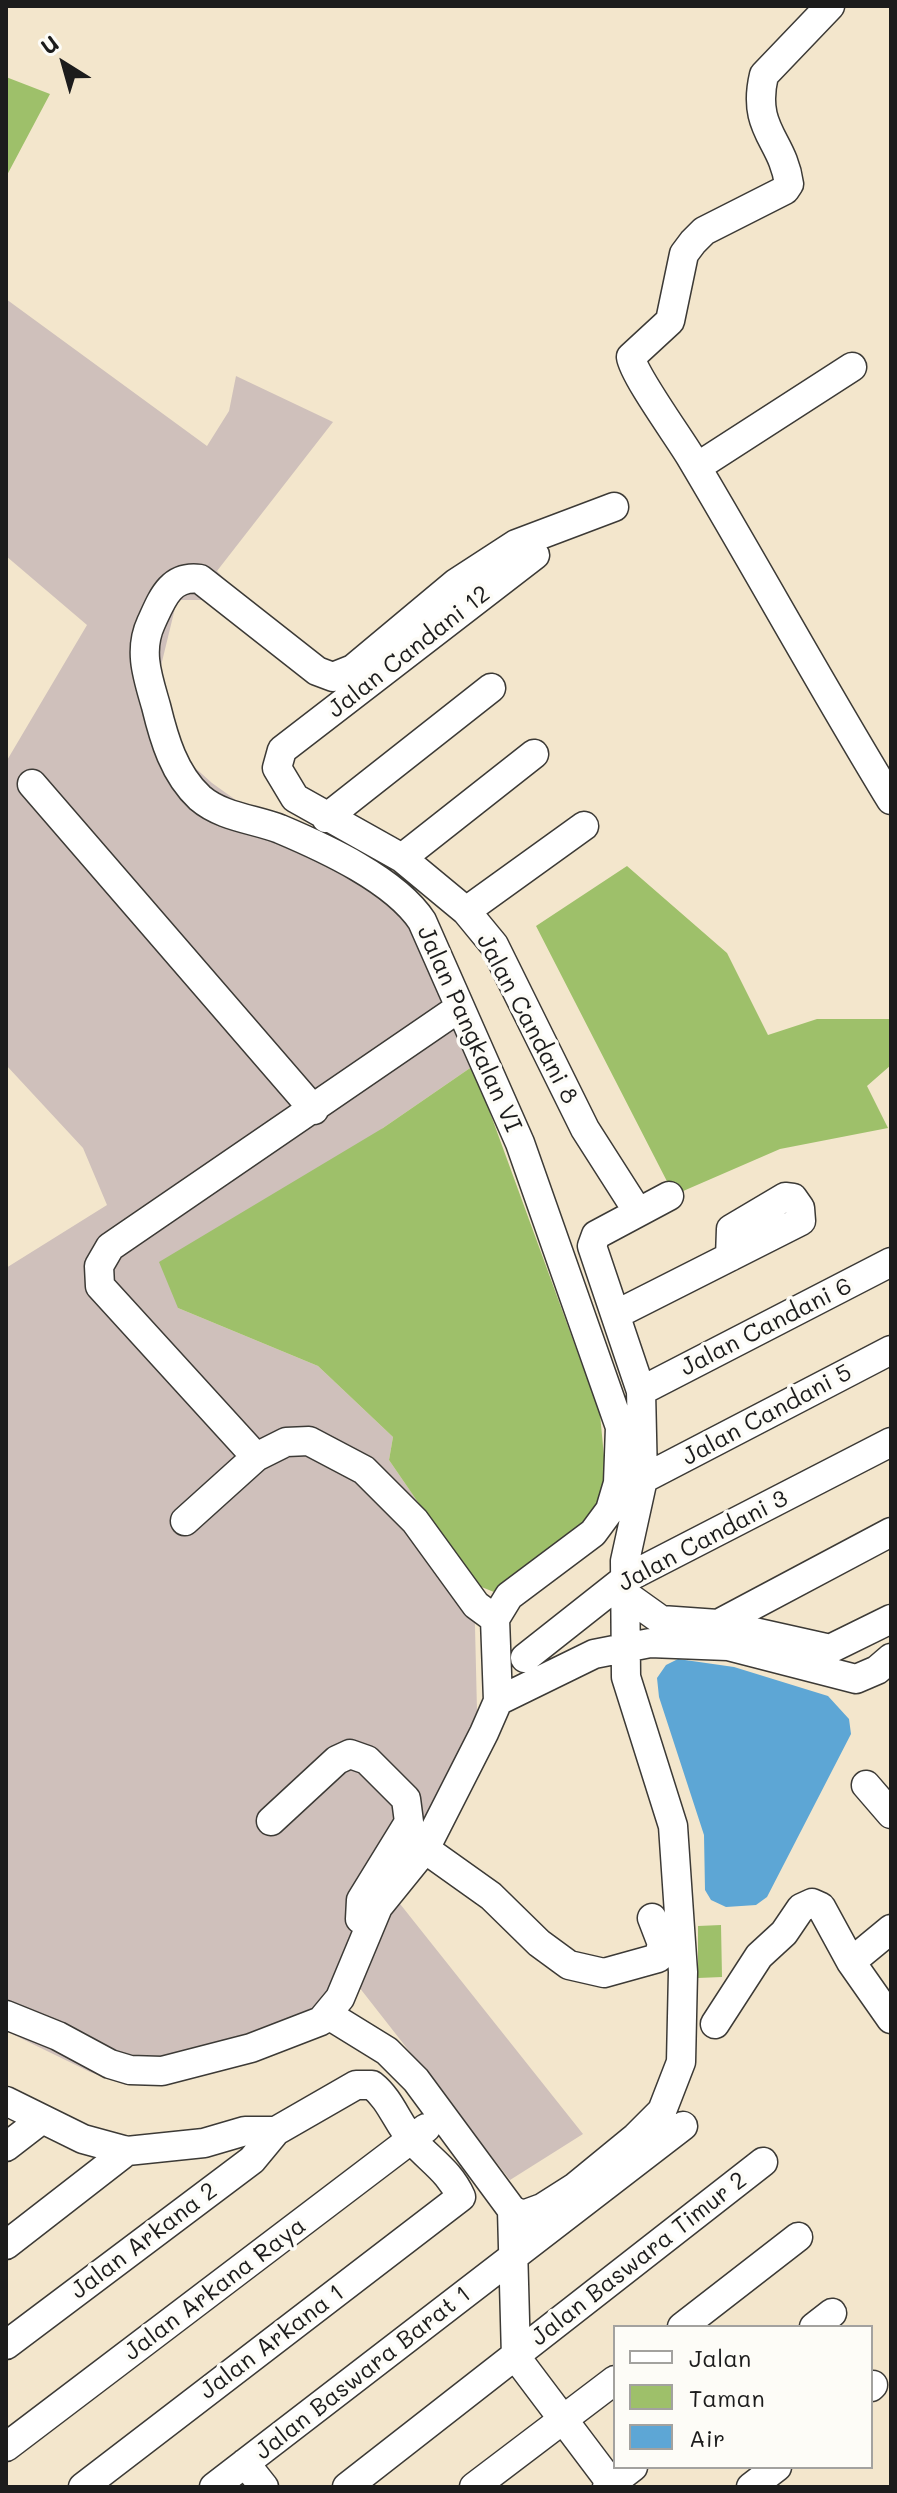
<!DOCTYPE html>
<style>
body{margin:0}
#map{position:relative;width:897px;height:2493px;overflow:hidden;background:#f3e6cc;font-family:Mali,sans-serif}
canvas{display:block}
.frame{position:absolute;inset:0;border:8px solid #1c1c1c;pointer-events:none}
.legend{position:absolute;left:613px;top:2325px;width:260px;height:144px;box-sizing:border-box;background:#fdfcf7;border:2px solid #a3a29f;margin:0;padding:10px 14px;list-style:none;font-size:24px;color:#1c1c1c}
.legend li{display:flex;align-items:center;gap:16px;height:40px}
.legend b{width:40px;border:2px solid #a3a29f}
.north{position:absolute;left:24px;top:24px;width:80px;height:80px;-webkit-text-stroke:6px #fdfcf7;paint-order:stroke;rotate:323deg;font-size:22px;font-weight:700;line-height:32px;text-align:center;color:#1c1c1c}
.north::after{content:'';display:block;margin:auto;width:28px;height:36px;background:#1c1c1c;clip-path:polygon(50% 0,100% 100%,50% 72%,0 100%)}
</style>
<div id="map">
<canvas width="897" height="2493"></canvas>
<div class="frame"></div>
<ul class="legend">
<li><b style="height:10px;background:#fff"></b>Jalan</li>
<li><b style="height:22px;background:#9ec06a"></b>Taman</li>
<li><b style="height:22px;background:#5da6d5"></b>Air</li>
</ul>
<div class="north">U</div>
</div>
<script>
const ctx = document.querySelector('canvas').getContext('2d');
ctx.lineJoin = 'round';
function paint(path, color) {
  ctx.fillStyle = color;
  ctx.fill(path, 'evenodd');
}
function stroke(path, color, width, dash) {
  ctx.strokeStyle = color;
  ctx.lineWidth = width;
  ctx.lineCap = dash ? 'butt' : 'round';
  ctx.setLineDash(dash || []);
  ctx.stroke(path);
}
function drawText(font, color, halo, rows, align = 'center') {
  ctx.font = font + ' Mali,sans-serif';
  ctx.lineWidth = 7;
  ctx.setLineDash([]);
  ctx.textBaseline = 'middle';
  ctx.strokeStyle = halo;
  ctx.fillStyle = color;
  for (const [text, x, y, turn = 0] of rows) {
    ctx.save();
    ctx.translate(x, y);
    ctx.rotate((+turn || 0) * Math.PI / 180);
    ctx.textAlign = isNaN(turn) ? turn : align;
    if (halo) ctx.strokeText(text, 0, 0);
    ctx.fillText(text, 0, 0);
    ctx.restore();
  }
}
paint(new Path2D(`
 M6 299 207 446 229 411 236 376 333 422 217 571 332 692 210 600H177L159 674 183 757 212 783 261 818 402 882 473 1066 383 1128 178 1308 318 1366 393 1437 389 1460 474 1584 477 1711 443 1800 385 1885 583 2134 510 2180 359 1987 341 2019 151 2084 126 2085 90 2072 6 2031V1268L107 1205 83 1148 6 1065V762L87 625 6 556Z`), '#cfc0bb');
paint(new Path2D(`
 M6 77 50 94 6 177Z
 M627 866 727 953 768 1035 817 1019H891V1065L867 1086 888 1128 780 1149 674 1195 536 926Z
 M473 1066 600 1414 606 1478 590 1522 499 1594 474 1584 389 1460 393 1437 318 1366 178 1308 159 1262 383 1128Z
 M721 1925 722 1977 698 1978V1926Z`), '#9ec06a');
paint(new Path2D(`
 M678 1659 734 1667 828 1696 849 1719 851 1734 767 1897 756 1905 726 1907 711 1900 705 1890 704 1835 659 1697 657 1678 666 1665Z`), '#5da6d5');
const minor = new Path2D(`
 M830 6 764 75C751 130 783 139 789 184L785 190 704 231 693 242 684 254 670 321 631 357C633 374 678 436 690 456 758 570 822 687 891 800
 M697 467 852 367
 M535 555 282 750 277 768 295 798 402 858 466 911 494 945 585 1129 638 1212
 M32 784 314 1110
 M326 818 491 688
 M402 858 534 754
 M466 911 584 826
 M617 1314 801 1221 800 1208 793 1198 785 1197 731 1229 730 1257
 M641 1391 891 1262
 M256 1457 286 1442 309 1441 364 1470 415 1521 476 1605 495 1619
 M643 1479 891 1350
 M185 1521 256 1457 100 1286 99 1266 110 1247 459 1008
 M626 1595 661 1620 718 1624 891 1532
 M718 1624 830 1649 891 1619
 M525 1658 625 1579 891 1442
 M498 1701 594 1654 650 1643 728 1646 856 1679 877 1670 891 1658
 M866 1785 891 1814
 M271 1821 337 1760 350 1754 367 1760 406 1799 409 1822 361 1900 360 1919
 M425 1849 491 1896 539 1943 569 1965 604 1973 658 1958 662 1944 652 1918
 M851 1962 891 1929
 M327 2014 387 2051 416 2080 512 2210 523 2215 542 2208 575 2187 636 2137 662 2111 681 2062 683 1972 673 1826 626 1677 625 1561 643 1479 641 1391 592 1246 596 1235 669 1196
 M6 2015 58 2036 110 2064 130 2070 162 2071 251 2048 321 2021 340 1998 378 1907 425 1849 484 1733 498 1701 495 1619 509 1596 593 1533 610 1510 618 1483 620 1427 520 1143 422 921C395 880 325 848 280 829 254 819 222 817 200 798 174 774 164 739 156 706 148 678 138 651 151 623 162 599 170 575 200 579L317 671 333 677 353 669 456 583 516 544 614 507
 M715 2024 759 1956 784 1933 801 1908 812 1903 821 1907 851 1962 891 2019
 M6 2101 83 2139 127 2151 204 2143 245 2131H276L356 2085H372C391 2100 397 2123 413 2141 431 2161 450 2172 461 2197L83 2487
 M6 2147 41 2120
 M512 2210 516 2357 614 2487
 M6 2245 127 2151
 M682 2327 798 2237
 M814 2327 832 2313
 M6 2345 252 2160 276 2131
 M871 2387 873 2385
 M6 2447 426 2128
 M245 2463 264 2487
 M214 2487 683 2126
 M347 2487 763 2162
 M474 2487 615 2380
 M607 2487 633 2467
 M751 2487 777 2467`);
stroke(minor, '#3c3a36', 31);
stroke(minor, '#fff', 28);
drawText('24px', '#1c1c1c', '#fdfcf7', [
 ["Jalan Candani 12",409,652,-38],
 ["Jalan Candani 8",527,1019,62],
 ["Jalan Pangkalan VI",469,1029,66],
 ["Jalan Candani 6",766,1327,-27],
 ["Jalan Candani 5",767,1415,-28],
 ["Jalan Candani 3",703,1541,-28],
 ["Jalan Arkana 2",144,2241,-37],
 ["Jalan Baswara Timur 2",639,2259,-38],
 ["Jalan Arkana Raya",215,2289,-37],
 ["Jalan Arkana 1",272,2342,-37],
 ["Jalan Baswara Barat 1",363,2373,-38]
]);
</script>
